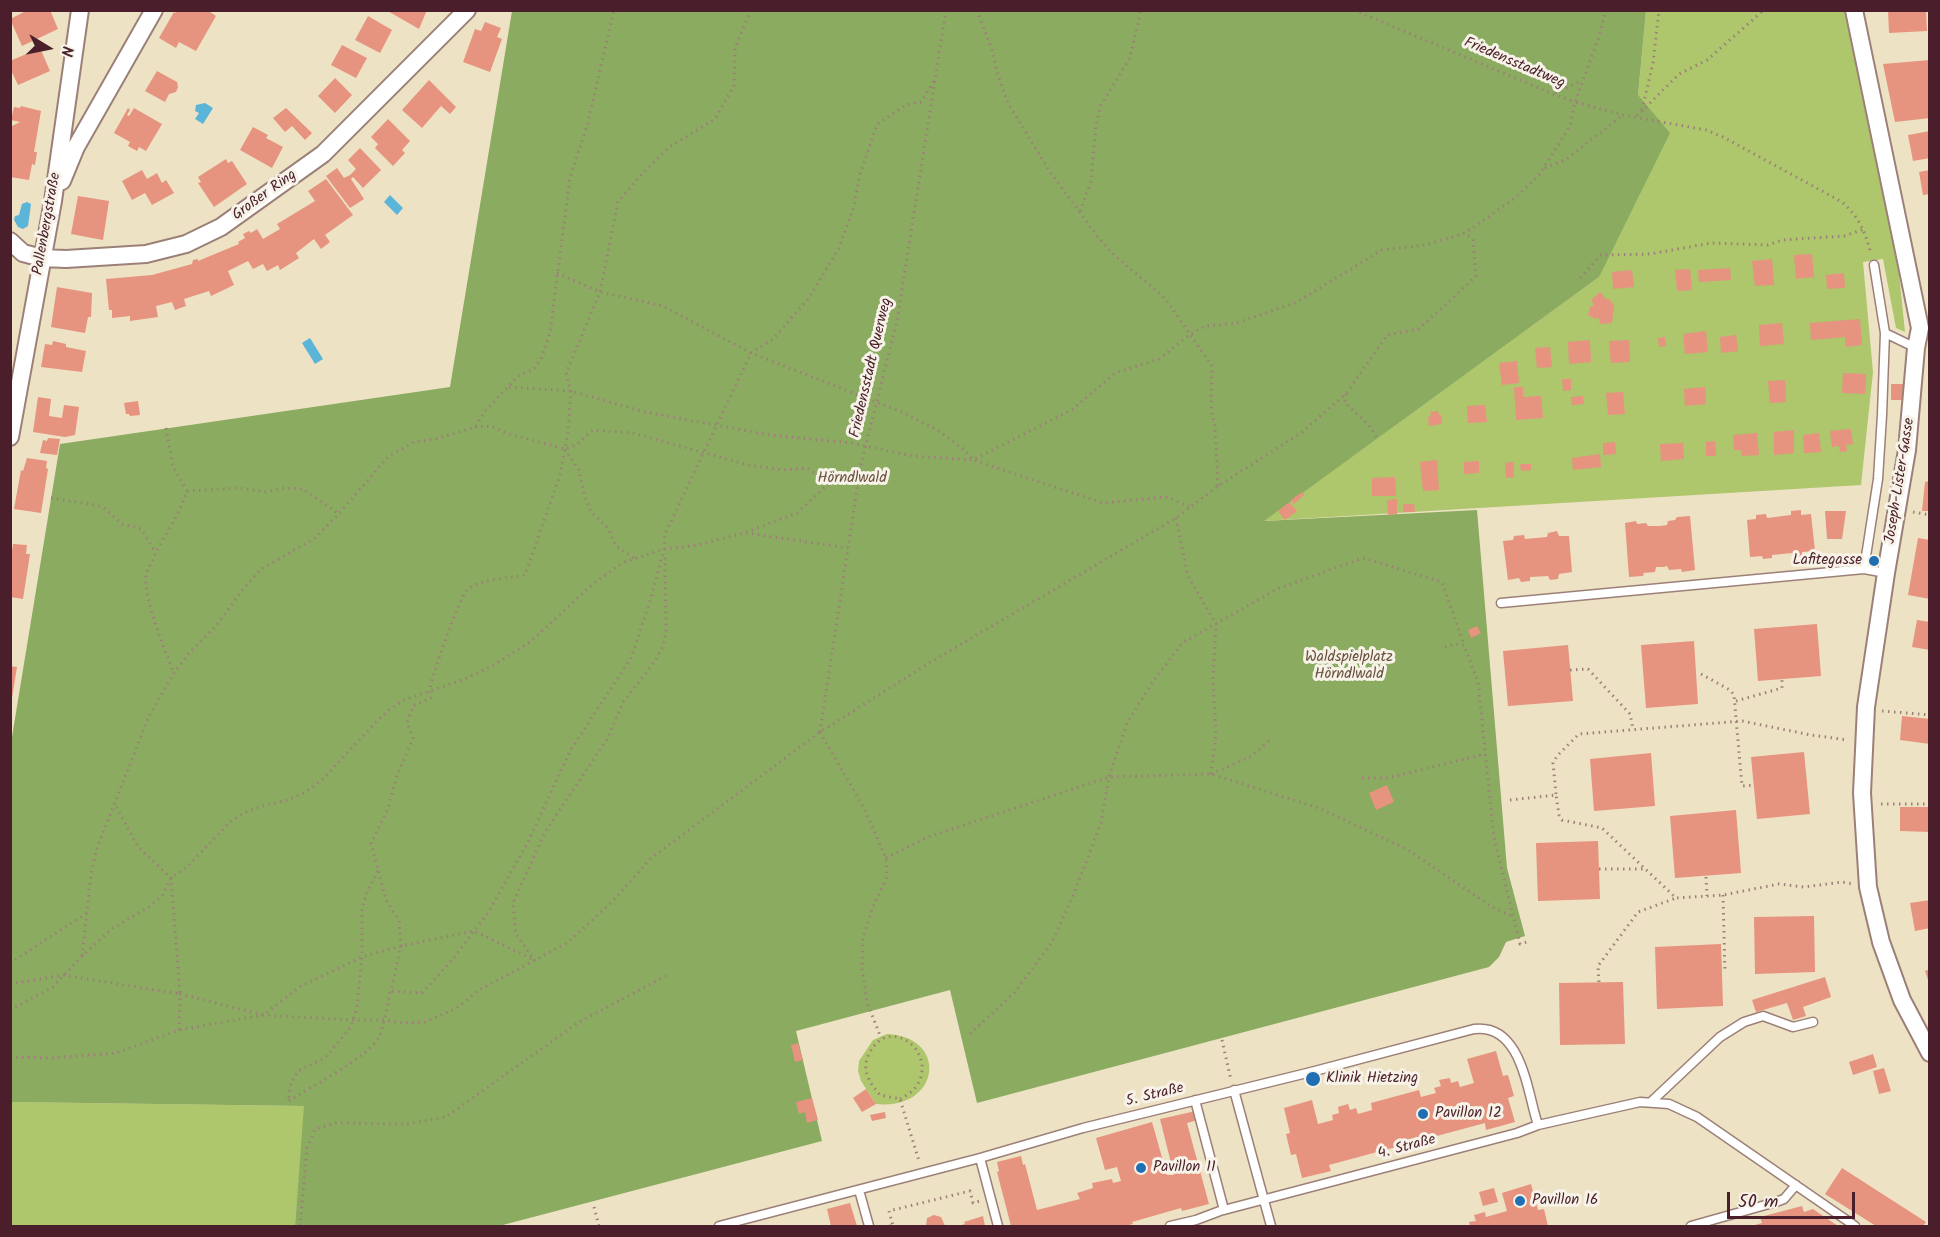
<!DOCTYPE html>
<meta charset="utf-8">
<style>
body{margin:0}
#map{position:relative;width:1940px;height:1237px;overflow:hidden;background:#eee2c4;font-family:Kalam,sans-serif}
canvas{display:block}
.frame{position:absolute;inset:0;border:12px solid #4a1f2b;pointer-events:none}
.north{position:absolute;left:18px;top:18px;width:60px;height:60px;-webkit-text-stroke:4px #f7f3e8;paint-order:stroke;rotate:100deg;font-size:16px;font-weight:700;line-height:24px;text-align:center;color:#4a1f2b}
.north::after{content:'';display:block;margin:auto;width:21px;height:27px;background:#4a1f2b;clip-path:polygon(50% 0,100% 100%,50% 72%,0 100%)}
.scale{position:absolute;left:1727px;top:1192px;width:128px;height:27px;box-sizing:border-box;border:3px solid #4a1f2b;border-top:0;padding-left:8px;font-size:18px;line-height:21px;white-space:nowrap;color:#4a1f2b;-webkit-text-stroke:4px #f7f3e8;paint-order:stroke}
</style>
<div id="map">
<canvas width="1940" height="1237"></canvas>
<div class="frame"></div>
<div class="north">N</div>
<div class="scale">50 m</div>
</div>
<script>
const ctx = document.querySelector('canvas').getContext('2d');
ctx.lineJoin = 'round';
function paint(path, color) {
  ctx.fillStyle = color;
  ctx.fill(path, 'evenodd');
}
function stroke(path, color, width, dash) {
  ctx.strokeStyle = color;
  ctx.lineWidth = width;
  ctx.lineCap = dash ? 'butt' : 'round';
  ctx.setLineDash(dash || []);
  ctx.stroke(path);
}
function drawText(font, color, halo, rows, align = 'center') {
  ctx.font = font + ' Kalam,sans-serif';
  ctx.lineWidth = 6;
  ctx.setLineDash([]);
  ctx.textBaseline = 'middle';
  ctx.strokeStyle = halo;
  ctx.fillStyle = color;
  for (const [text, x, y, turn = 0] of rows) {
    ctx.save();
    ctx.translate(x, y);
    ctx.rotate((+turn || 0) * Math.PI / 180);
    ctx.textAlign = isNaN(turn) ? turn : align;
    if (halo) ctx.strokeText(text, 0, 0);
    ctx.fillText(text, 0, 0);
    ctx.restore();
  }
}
paint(new Path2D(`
 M1646 11H1847L1899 274 1905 332 1896 328 1883 259 1863 262 1873 372 1861 485 1263 521 1599 277 1638 95Z
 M887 1034C950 1037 940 1111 876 1104L861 1081 858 1071 859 1061 873 1040Z
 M11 1102 305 1106 295 1226H11Z`), '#aec66c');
paint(new Path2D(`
 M512 11H1646L1638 95 1670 133 1599 277 1264 521 1477 510 1507 868 1525 936 1506 942 1499 957 1489 967 977 1103 950 990 796 1031 822 1141 499 1226H295L304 1106 11 1102V743L60 444 450 387Z`), '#8aab60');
paint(new Path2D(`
 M205 103 213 108 203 124 195 119 199 113 195 111 196 105Z
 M390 195 403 208 397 215 384 202Z
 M27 202 31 204 28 226 23 229 18 227 14 220 15 216 19 215 22 204Z
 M310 338 323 359 315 364 302 343Z`), '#5ab5d8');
paint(new Path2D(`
 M28 10H50L58 29 22 46 10 19Z
 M177 10H207L216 16 196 51 179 42 176 48 159 38 174 12 176 13Z
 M386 10H427L419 29Z
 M1888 10H1926L1927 31 1889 33Z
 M368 16 392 30 380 53 355 40Z
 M485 22 501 28 497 37 502 39 490 72 463 62 475 29 481 31Z
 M342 45 367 58 356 78 331 65Z
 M40 48 50 71 18 85 10 68V61Z
 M1930 60V118L1895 122 1883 64Z
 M157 71 177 82 178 87 176 92 169 94 165 102 145 91Z
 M335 78 352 95 335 113 318 96Z
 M429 80 456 107 450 114 441 106 422 128 402 110Z
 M21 106 41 111 34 152H37L35 165 32 164 29 180 10 177V127L20 122 11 120 14 107 20 108Z
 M128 108 130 110 127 115 129 116 134 108 162 124 146 151 139 147 137 151 128 146 130 142 114 133Z
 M286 108 312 133 305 140 292 126 285 132 273 118Z
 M388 119 410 141 402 150 405 153 393 166 375 148 378 144 371 137Z
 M253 127 268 135 266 138 283 147 272 168 240 150Z
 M1930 131V158L1913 161 1908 135Z
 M360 148 381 170 363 188 353 177 351 179 364 199 350 208 326 176 337 168 344 178 350 175 356 169 348 160Z
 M226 159 228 163 232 161 247 184 214 207 198 183 201 182 198 177Z
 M142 170 147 179 157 173 162 183 166 180 174 193 152 205 145 193 132 200 122 181Z
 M1930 170V194L1923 195 1919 172Z
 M326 179 353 215 325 235 330 242 321 249 314 239 296 253 299 258 280 270 278 265 267 271 263 264 253 269 248 261 228 271 234 285 211 296 209 291 184 299 186 306 175 310 172 302 156 306 158 317 130 321V316L112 318V310H109L106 279 152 275 192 264 193 260 198 259V261L239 244 238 242 245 238 243 234 249 231 251 233 257 229 263 239 280 229 277 224 315 201 308 191Z
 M78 196 109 201 103 240 71 234Z
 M1812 254 1814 277 1796 279 1794 255Z
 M1772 259 1774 285 1755 286 1752 261Z
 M1730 268 1731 280 1699 282 1698 270Z
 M1690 269 1692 290 1677 291 1675 270Z
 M1632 270 1634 287 1613 289 1612 272Z
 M1844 273 1845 288 1827 289 1826 275Z
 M57 287 92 293 91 317H88L85 333 51 327Z
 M1600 292 1606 299H1609L1614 305 1612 323 1600 324 1599 318 1595 319 1588 315 1590 307 1594 305 1591 300Z
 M1860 319 1862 345 1846 347 1845 337 1811 340 1810 323Z
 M1782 323 1784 344 1760 346 1759 325Z
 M1706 331 1708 352 1685 354 1683 334Z
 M1736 335 1738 351 1721 353 1720 337Z
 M1665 337 1666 346 1659 347 1658 338Z
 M1590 340 1591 362 1569 364 1568 342Z
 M1629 340 1630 362 1611 363 1609 341Z
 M53 341 66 344V347L86 351 82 372 41 367 45 344 52 345Z
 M1550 347 1552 367 1537 368 1535 348Z
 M1517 361 1519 383 1502 385 1499 363Z
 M1843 373 1866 374 1865 394 1842 393Z
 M1562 379H1571V390L1563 391Z
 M1785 380 1786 402 1770 403 1768 381Z
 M1891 384H1904V400H1891Z
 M1514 387H1523V397L1541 396 1543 418 1516 420Z
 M1705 387 1706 404 1685 406 1684 389Z
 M1623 392 1625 414 1608 415 1606 393Z
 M1583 396 1584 404 1572 405 1571 397Z
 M38 397 51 399 49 416 62 418 64 405 79 407 75 435 65 437 33 432Z
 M138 401 140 415 130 416 129 414H126L124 403Z
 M1485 405 1487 422 1468 423 1467 406Z
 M1438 411 1439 415H1441L1442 424 1429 426 1428 417 1431 416 1430 412Z
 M1851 429 1853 444 1846 445 1847 451 1840 452 1839 446 1832 447 1830 431Z
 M1794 430V453L1774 455V432Z
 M1757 433 1759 455 1742 456 1741 450H1734L1733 435Z
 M1819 433 1821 452 1804 453 1803 435Z
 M48 438 60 439 57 455 40 453 43 440 47 441Z
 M1715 441 1716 456H1706V442Z
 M1615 442 1616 454 1603 455V443Z
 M1683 443 1684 459 1661 461 1660 444Z
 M1600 454 1601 467 1573 470 1572 458Z
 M27 458 47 461 46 468 48 469 41 513 14 509 21 470 23 471Z
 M1437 460 1439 490 1423 491 1420 462Z
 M1479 461V473L1464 474V462Z
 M1513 462 1514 477 1506 478 1505 463Z
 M1520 464H1531V470L1521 471Z
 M1395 477 1396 496H1372V478Z
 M1930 481V511H1922L1925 482Z
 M1302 492 1304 495 1294 504 1291 500Z
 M1397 499V514L1388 515 1387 500Z
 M1289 502 1297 511 1285 520 1278 511Z
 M1403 504H1414L1415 512H1403Z
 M1801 510V515L1811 514 1815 551 1802 552V556L1793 557 1792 553 1772 555V558L1763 559 1762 556 1750 557 1747 520 1756 519V515L1766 514 1767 518 1791 515V511Z
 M1825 511H1846L1842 539H1827Z
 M1690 516 1695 570 1682 572 1681 569 1669 570 1667 566 1664 567H1656L1655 572 1643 573 1644 575 1642 576 1629 577 1625 523 1636 521 1637 524 1646 523 1648 526H1660L1667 525 1668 521 1675 520 1677 517Z
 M1557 531 1559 536H1569L1572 572 1559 574 1558 579 1550 580 1548 576 1530 577V581L1521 582 1519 578 1508 580 1503 541 1513 540 1514 536 1524 535 1525 539 1547 537 1548 533Z
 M1918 538 1930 540V599L1908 595Z
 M13 544 27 545 26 554H30L23 599 10 597V551H12Z
 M1917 620 1930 622V650L1912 647Z
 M1817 624 1821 676 1758 681 1754 629Z
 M1477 626 1481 633 1471 638 1468 630Z
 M1694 641 1698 704 1646 708 1641 645Z
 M1568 645 1573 701 1508 706 1503 651Z
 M10 666 17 667 12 698H10Z
 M1902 716 1930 719V744L1900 740Z
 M1804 752 1810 814 1757 819 1751 757Z
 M1651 753 1655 806 1594 811 1590 759Z
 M1387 785 1394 802 1376 810 1369 793Z
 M1900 807H1930V832L1900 831Z
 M1736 810 1741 873 1675 878 1670 816Z
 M1598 841 1600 899 1538 901 1536 843Z
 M1930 900V928L1915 931 1910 903Z
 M1814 916 1815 972 1755 974 1754 917Z
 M1721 944 1723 1006 1657 1009 1655 947Z
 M1930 969V983H1929L1925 971Z
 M1825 977 1831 997 1803 1007 1806 1016 1793 1020 1787 1003 1756 1012 1752 1000Z
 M1623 982 1625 1044 1560 1045 1559 983Z
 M798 1043 803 1060 795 1062 791 1045Z
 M1496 1051 1503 1076 1508 1075 1514 1096 1508 1098 1515 1122 1486 1130 1485 1123 1329 1165 1331 1171 1302 1178 1296 1154 1291 1155 1286 1134 1290 1133 1284 1108 1312 1100 1318 1124 1333 1120 1332 1115 1339 1113 1338 1107 1348 1104 1350 1110 1356 1108 1358 1114 1372 1110 1371 1103 1419 1090 1421 1097 1436 1093 1434 1088 1441 1086 1439 1080 1450 1078 1451 1083 1458 1081 1460 1087 1474 1083 1467 1059Z
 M1873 1054 1877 1067 1853 1075 1849 1062Z
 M1884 1068 1891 1091 1879 1094 1873 1071Z
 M866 1089 876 1104 862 1112 853 1098Z
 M812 1098 818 1120 807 1123 805 1112 799 1114 796 1102Z
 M1196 1111 1198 1120 1187 1123 1209 1204 1182 1211 1181 1208 1132 1222 1133 1224 1124 1226H1011L997 1172 999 1171 997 1162 1021 1156 1023 1165 1025 1164 1037 1210 1080 1199 1077 1193 1093 1188 1092 1183 1112 1179 1113 1183 1121 1181 1117 1167 1105 1170 1096 1138 1152 1122 1167 1175H1174L1160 1119Z
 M885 1112 886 1118 872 1121 870 1115Z
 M1842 1168 1926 1222 1923 1226H1876L1825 1194Z
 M1531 1184 1538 1210 1544 1209 1548 1226H1470L1469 1222 1476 1221 1474 1215 1485 1212 1486 1217 1507 1211 1502 1193Z
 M1494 1188 1498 1202 1483 1206 1479 1192Z
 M850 1203 857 1226H831L827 1209Z
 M1802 1206 1804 1212 1813 1209 1838 1226H1751L1762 1223 1760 1217Z
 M934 1215 941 1217 945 1226H926L927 1218Z
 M983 1216 985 1226H958L965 1224 964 1222Z`), '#e6937f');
const service = new Path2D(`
 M1874 265 1885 333 1882 415 1878 479 1864 569 1886 573
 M1885 333 1916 348
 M1501 603 1864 569
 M1234 1090 1271 1226
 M1195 1100 1224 1210
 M1652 1101 1720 1037 1744 1022 1763 1016 1793 1027 1813 1022
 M980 1158 998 1226
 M859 1190 869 1226
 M719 1226 980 1158 1083 1128 1311 1072 1474 1029C1522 1023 1527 1092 1538 1125
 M1170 1226 1196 1220 1220 1211 1517 1133 1538 1125 1640 1102 1669 1104 1697 1117 1855 1226
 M1691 1226 1776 1202 1784 1199 1796 1185`);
const minor = new Path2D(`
 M1854 10 1920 328 1916 348 1907 450 1886 573 1866 707 1862 793 1868 887 1881 942 1902 1000 1930 1053
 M62 181 76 147 154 10
 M10 241 23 253 42 258 66 259 146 254 186 244 221 227 323 154 467 10
 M10 437 53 201 80 10`);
stroke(service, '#9c8078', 11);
stroke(minor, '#9c8078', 20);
stroke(new Path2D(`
 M751 10 735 48 734 86 715 119 668 148 640 176 618 202 600 292 566 373 571 391 568 432 560 475 525 575C509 578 479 579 467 590 459 599 432 675 430 689 430 692 431 695 431 698L413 706 407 723 413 738 396 778 388 809 371 843 386 900 399 921 401 946 391 991 422 993 452 960 488 913 529 840 570 751 631 658 650 601 664 549 665 534 751 353 773 339 809 298 839 248 854 206 859 178 877 124 906 105 921 102 934 81
 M977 10 992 50 997 72 1008 103 1050 172 1098 237 1114 255 1165 298 1212 366 1211 405 1215 428 1218 486
 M1354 10 1553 94 1575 102 1599 37 1606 10
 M1555 93 1581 81
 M1642 110 1653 63 1659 10
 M1637 116 1679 74 1707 60 1764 10
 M1545 168 1565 160 1623 115
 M1080 211 1091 181 1096 125 1101 105 1130 58 1141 10
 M557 273 600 292 663 306 751 353 902 412 937 430 965 450 973 460 1103 503 1166 497 1191 507
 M1580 278 1601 255 1650 254 1711 243 1768 245 1782 240 1844 236 1864 229
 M509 387 571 391 645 412 770 435 851 443 913 456 973 460 1073 409 1115 373 1159 359 1189 335 1205 326 1237 323 1297 302 1382 250 1425 245 1465 233 1515 198 1539 175 1570 126 1575 102 1623 115 1706 130 1723 137 1842 202C1860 218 1865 232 1871 254
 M1346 394 1345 403 1367 423 1377 438
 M475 427 491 426 506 433 565 449 576 445 593 430 633 433 748 465 783 470 807 468 830 483
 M166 428 173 467 187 491C180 514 164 535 154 557 152 563 147 569 146 575 143 599 165 650 174 673
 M565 449 579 470 584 494 591 512 608 528 616 546 634 558
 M187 491 240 488 266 492 284 488 303 489 338 513
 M51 498 96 505 104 508 122 524 141 529 156 553
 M1913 512 1930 515
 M1176 518 1188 576 1216 624 1213 680 1216 735 1211 774
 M746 533 848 548
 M1445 647 1454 644 1464 645 1478 682 1494 838 1520 944 1527 942
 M1570 670 1588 669 1630 714 1633 729
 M1701 674 1730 690 1734 695 1742 786 1754 785
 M1736 701 1782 688V680
 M1882 711 1930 715
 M820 732 860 469 897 321 946 10
 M820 732 864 808 886 858 887 877 872 909 863 938 862 968 867 1002 881 1038
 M1211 774 1250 757 1269 741
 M1362 778H1388L1485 754
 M1556 794 1553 763 1557 756 1579 734 1742 721 1811 735 1848 740
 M1510 800 1556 795 1559 815 1562 820 1602 828 1676 898 1723 895 1779 884 1804 887 1842 882 1853 884
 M1881 804H1930
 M886 858 928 837 1109 777 1211 774 1319 808 1408 850 1492 907 1513 917
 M1599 869H1644
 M378 871 366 894 362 910V957L357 1007 351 1027 325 1058 298 1071 291 1083 288 1101C308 1089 370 1056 379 1037 383 1029 388 1003 390 992
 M1706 877 1707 896
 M1723 895 1725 973
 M82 956 91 874 97 848 149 716 174 673 189 653 216 626 244 588 260 570 315 538 335 518 389 456 414 442 436 439 475 427 486 410 518 376 534 369 541 359 550 333 570 177 587 126 614 10
 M535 961 516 934 513 903 545 832 607 739 624 701 655 661 663 646 666 631 665 554
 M10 963 87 913
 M1599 982 1598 966 1638 912 1676 898
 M10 984 63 975 180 994 171 878 138 847 114 803
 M10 1010 53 987 82 956 113 928 149 907 162 896 171 878 187 867 230 822 246 812 262 806 288 800 306 792 324 778 376 722 389 710 404 700 465 679 492 666 530 642 594 583 622 563 664 549 698 545 744 533 797 513 827 485 860 469
 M179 1030 180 994 263 1015 301 986 362 957 401 946 474 931 534 960
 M970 1034 1014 993 1052 942 1073 896 1101 823 1109 777 1127 723 1152 683 1182 643 1277 589 1363 558 1442 582 1464 645
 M1222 1040 1231 1080
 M10 1057 52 1058 116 1053 179 1030 263 1015 353 1020H383L406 1023 425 1022 457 1008 477 991 567 943 611 903 650 859 820 732 929 663 1176 518 1218 486 1301 433 1346 394 1387 335 1418 329 1440 310 1476 276 1473 240 1465 233
 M900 1099C905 1096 911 1093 915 1088 941 1054 889 1012 869 1054 861 1070 869 1082 880 1095L900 1099 919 1161
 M594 1207 599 1226
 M300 1226 307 1148 315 1129 336 1123 407 1124 446 1117 579 1022 666 976
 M889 1226H893L889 1211 970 1191 973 1203 980 1201`), '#9c8078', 3, [1.5, 4.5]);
stroke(service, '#fff', 8);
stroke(minor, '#fff', 16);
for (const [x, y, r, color] of [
 [1874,561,6,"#1f6fb2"],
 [1313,1079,8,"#1f6fb2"],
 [1423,1114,6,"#1f6fb2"],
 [1141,1168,6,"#1f6fb2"],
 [1520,1201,6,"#1f6fb2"]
]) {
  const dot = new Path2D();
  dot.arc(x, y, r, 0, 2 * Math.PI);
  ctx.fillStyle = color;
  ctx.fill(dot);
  stroke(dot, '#f7f3e8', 2);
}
drawText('15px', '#4a1f2b', '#f7f3e8', [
 ["Friedensstadtweg",1514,64,23],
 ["Großer Ring",265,196,-36],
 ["Pallenbergstraße",48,224,-80],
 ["Friedensstadt Querweg",872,368,-77],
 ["Joseph-Lister-Gasse",1901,481,-81],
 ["5. Straße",1155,1096,-14],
 ["4. Straße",1407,1148,-15]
]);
drawText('15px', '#68513e', '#f7f3e8', [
 ["Hörndlwald",852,479],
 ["Waldspielplatz",1349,658],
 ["Hörndlwald",1349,675]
]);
drawText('15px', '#4a1f2b', '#f7f3e8', [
 ["Lafitegasse",1862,561,"right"],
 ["Klinik Hietzing",1326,1079],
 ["Pavillon 12",1435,1114],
 ["Pavillon 11",1153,1168],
 ["Pavillon 16",1532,1201]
], 'left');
</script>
